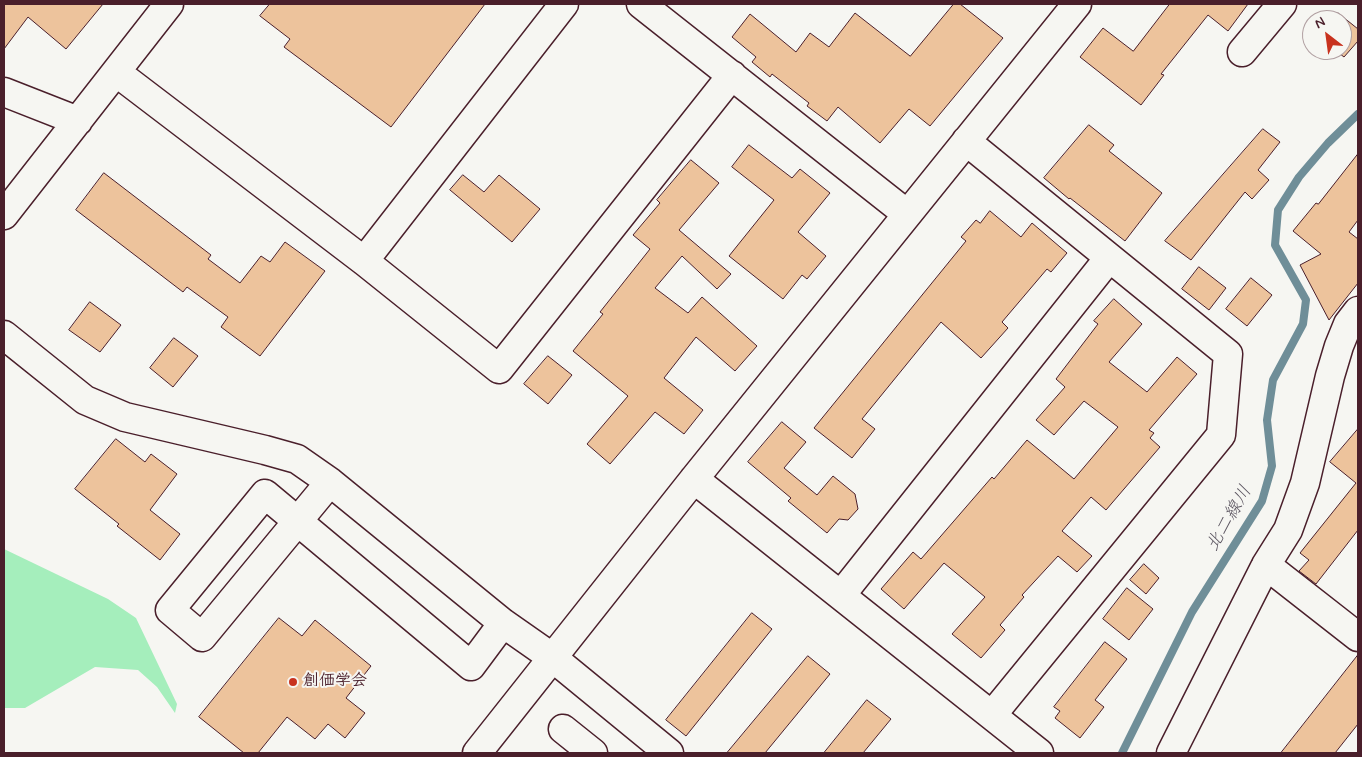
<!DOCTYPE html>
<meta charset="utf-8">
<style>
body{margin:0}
#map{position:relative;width:1362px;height:757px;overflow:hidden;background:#f6f6f2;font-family:Mynerve,sans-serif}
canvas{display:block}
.frame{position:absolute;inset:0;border:5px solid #4a1f2b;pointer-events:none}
.north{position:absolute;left:1302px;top:10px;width:50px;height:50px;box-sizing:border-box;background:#f6f6f2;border:1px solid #b1a0a2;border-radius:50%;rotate:330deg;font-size:14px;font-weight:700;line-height:20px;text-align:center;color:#4a1f2b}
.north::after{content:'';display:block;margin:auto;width:18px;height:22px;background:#c8321e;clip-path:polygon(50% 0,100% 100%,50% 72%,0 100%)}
</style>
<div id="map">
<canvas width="1362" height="757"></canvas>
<div class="frame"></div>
<div class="north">N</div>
</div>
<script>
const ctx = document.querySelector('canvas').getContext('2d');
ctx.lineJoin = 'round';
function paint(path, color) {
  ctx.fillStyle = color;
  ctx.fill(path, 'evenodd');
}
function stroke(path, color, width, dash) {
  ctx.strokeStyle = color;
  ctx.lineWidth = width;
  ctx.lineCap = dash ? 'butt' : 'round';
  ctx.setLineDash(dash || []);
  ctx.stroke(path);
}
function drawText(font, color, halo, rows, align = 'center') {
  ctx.font = font + ' Mynerve,"Klee One",sans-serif';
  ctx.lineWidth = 4;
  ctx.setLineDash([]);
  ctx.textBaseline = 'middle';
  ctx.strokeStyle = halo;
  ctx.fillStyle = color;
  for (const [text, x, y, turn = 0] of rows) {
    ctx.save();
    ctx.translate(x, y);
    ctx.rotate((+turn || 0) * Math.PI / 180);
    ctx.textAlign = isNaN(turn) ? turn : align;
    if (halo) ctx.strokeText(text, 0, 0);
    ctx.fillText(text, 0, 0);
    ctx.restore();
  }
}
paint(new Path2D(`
 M4 549 108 599 136 618 177 704 175 713 157 687 138 670 95 667 25 708H4Z`), '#a5eebc');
stroke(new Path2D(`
 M1122 753 1192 612 1262 501 1272 466 1267 420 1273 380 1303 324 1306 300 1275 245 1278 210 1299 177 1328 143 1358 114`), '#6f8e98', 8);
const building = new Path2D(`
 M4 4H103L66 49 28 17 4 49Z
 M270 4H485L391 127 284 47 290 39 260 16Z
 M954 4H960L1003 38 930 126 909 109 880 143 838 107 827 121 807 106 809 103 772 74 770 77 752 62 756 57 732 37 750 14 796 52 810 33 829 47 855 13 910 56Z
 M1170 4H1248L1228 31 1208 15 1161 74 1164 75 1141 105 1080 57 1103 28 1133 51Z
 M1338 13 1358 29V41L1344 57 1335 50H1342V20H1332Z
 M1089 125 1114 145 1109 151 1162 193 1125 241 1070 198 1069 199 1044 178Z
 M1263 129 1280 142 1258 170 1269 180 1252 199 1245 192 1191 260 1165 241Z
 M749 145 792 178 800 169 830 193 798 232 826 256 807 279 802 275 783 299 729 256 774 200 732 167Z
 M1358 154V220L1349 232 1358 239V283L1329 320 1300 265 1321 254 1293 231 1316 203 1318 204Z
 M691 160 719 183 679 230 731 274 717 289 682 256 655 288 688 313 702 297 757 346 735 371 696 337 664 378 703 410 684 434 655 412 610 464 587 444 628 396 573 351 603 314 600 312 650 249 633 235 660 203 657 200Z
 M104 173 211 255 208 259 240 283 261 256 270 262 285 242 325 271 260 356 221 327 228 317 187 287 183 292 76 210Z
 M463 175 484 192 499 175 540 209 512 242 450 190Z
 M990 211 1021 237 1032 223 1067 253 1051 272 1047 269 1002 322 1008 328 981 358 941 322 862 419 875 429 852 458 814 428 966 241 961 237 976 220 980 223Z
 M1199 267 1226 288 1209 310 1182 289Z
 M1251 278 1272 295 1247 326 1226 309Z
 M1114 299 1142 324 1109 362 1147 392 1177 357 1197 374 1149 430 1154 433 1150 438 1160 447 1106 510 1091 497 1062 531 1092 556 1077 572 1058 556 1022 595 1024 597 1000 625 1005 630 981 658 952 634 985 597 944 563 904 609 881 589 913 552 921 559 992 477 994 479 1027 440 1074 479 1118 427 1084 401 1054 435 1036 420 1065 387 1056 379 1098 324 1094 321Z
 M90 302 121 325 100 352 69 330Z
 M174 338 198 356 173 387 150 368Z
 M548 356 572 375 548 404 524 384Z
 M782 422 806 442 784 468 817 495 833 476 855 494 858 509 848 520 839 519 827 533 788 501 791 498 748 462Z
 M1358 429V530L1316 584 1299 571 1309 560 1300 553 1356 483 1330 462Z
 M116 439 145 462 151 454 177 474 150 510 180 534 160 560 117 526 119 524 75 489Z
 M1144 564 1159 578 1146 594 1130 580Z
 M1127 588 1153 609 1129 640 1103 619Z
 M752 613 772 629 686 736 666 720Z
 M279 618 302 636 315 620 371 666 346 698 365 713 345 738 328 724 315 739 287 717 258 753H244L199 717Z
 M1105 642 1127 659 1095 700 1104 707 1080 738 1055 718 1060 711 1054 707Z
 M1358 655V724L1335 753H1281Z
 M808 656 830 674 765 753H727Z
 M867 700 891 719 863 753H824Z`);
paint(building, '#edc39c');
stroke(building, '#4a1f2b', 1);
const minor = new Path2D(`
 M641 4 907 214
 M1242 52 1282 4
 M116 72 364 261 499 369 732 75
 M4 92 78 121
 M966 141 1228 354 1221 435 992 715
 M4 215 169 4
 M364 261 564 4
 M4 335 85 400 125 417 265 450 297 459 330 482 503 623 553 658 669 753
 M694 479 1039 753
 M330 482 202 637 170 610 265 494 471 666 503 623
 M1266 565 1358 637
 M841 595 1109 258
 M563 729 593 753
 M477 753 694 479 1077 4
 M1171 753 1266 565 1288 530 1305 483 1330 376 1339 346 1348 324 1358 311`);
stroke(minor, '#4a1f2b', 31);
stroke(minor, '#f6f6f2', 28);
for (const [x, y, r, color] of [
 [293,682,5,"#c8321e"]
]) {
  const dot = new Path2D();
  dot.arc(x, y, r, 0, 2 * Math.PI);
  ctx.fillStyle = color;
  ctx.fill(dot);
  stroke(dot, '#f6f6f2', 2);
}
drawText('bold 16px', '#4a1f2b', '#f6f6f2', [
 ["創価学会",303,682]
], 'left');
drawText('italic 18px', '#5c5661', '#f6f6f2', [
 ["北二線川",1230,519,-60]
]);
</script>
